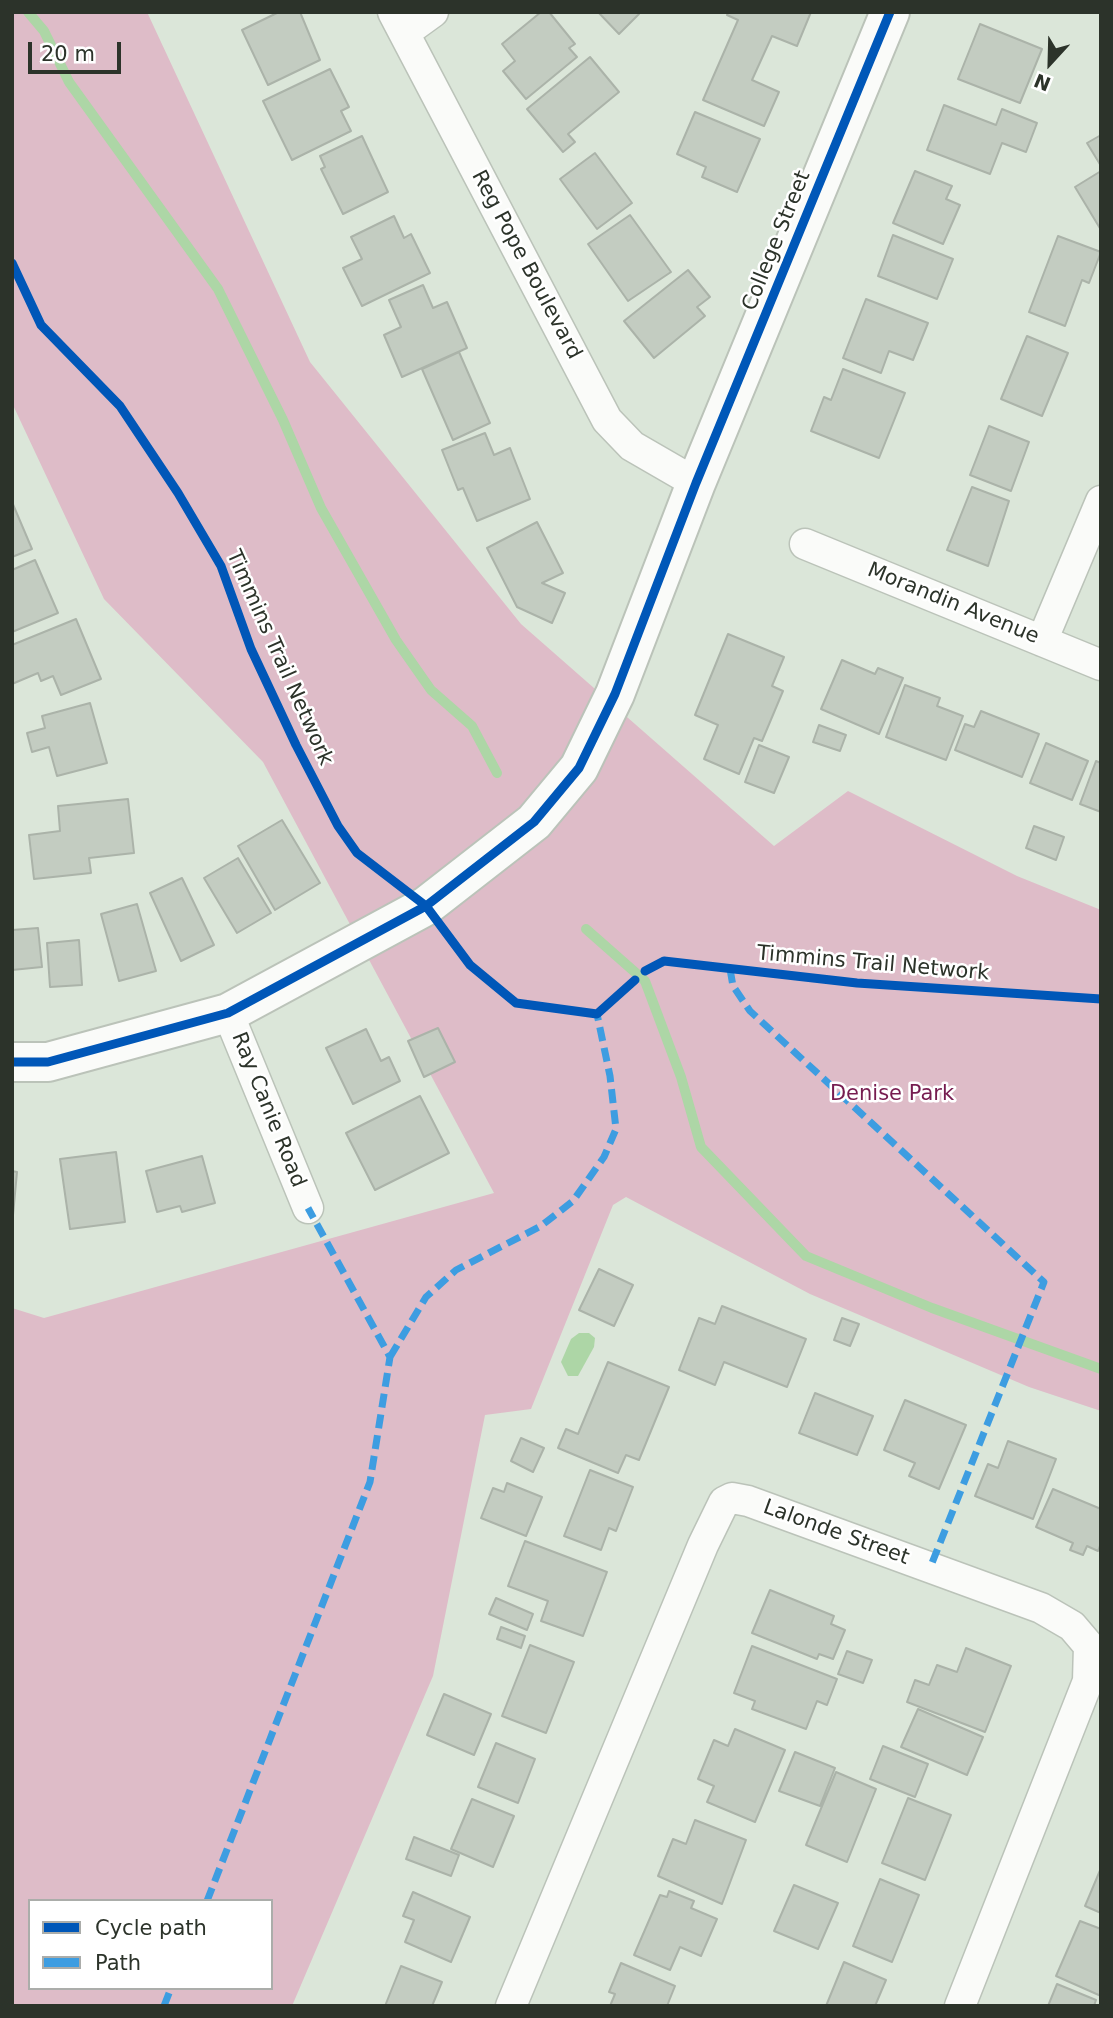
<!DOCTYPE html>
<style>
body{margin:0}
#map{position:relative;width:1113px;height:2018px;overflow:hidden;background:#dbe6d9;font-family:"DejaVu Sans",sans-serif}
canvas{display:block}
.frame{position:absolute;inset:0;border:14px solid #2c332a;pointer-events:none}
.legend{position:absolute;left:28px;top:1899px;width:245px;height:91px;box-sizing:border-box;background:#fff;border:2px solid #abadaa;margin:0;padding:9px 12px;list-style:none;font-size:21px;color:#2c332a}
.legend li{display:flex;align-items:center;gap:14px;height:35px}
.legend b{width:35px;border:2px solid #abadaa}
.north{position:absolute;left:1015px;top:28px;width:70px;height:70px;-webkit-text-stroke:5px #fff;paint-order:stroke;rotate:202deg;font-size:19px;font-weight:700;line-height:28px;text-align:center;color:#2c332a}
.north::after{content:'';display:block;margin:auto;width:24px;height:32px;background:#2c332a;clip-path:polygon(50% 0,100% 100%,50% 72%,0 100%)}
.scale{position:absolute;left:28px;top:42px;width:93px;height:32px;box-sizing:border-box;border:4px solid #2c332a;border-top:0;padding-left:9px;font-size:21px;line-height:24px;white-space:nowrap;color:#2c332a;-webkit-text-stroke:5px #fff;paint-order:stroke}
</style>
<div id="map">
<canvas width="1113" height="2018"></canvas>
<div class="frame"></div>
<ul class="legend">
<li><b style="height:9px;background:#0057b8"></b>Cycle path</li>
<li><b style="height:9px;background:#3d9de1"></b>Path</li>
</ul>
<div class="north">N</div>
<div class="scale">20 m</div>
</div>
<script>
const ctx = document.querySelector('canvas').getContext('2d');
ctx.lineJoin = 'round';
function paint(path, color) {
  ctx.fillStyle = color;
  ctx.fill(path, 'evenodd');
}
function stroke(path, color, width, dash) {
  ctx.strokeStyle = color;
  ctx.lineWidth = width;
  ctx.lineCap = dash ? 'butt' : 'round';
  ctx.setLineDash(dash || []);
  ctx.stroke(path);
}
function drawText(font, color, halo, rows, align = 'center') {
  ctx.font = font + ' "DejaVu Sans",sans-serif';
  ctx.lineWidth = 5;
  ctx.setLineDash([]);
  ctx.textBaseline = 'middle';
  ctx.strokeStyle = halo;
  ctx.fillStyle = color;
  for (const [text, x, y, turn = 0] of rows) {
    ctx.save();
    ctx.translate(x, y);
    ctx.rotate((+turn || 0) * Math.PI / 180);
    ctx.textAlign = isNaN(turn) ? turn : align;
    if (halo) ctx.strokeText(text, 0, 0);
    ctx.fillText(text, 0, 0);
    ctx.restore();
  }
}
paint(new Path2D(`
 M12 12H147L310 362 521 624 774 846 848 791 1017 876 1101 910V1411L1029 1387 810 1294 626 1197 613 1205 531 1409 485 1415 433 1676 292 2006H12V1308L44 1318 494 1193 263 762 104 599 12 403ZM30 1901H271V1988H30Z`), '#debcc8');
paint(new Path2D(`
 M579 1333H589L595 1338 594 1347 578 1376H568L561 1362 571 1339Z`), '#add6a6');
stroke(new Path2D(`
 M28 12 44 31 69 82 218 289 283 420 321 508 396 640 431 690 472 726 497 773
 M586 929 645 981 681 1077 701 1147 806 1256 932 1308 1101 1369`), '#add6a6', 10);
const building = new Path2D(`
 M279 12H300L320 60 268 85 242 30Z
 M541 12H549L575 44 569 48 577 57 526 99 503 71 515 61 502 44Z
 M598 12H637L639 14 619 34Z
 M728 12H811L797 46 772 36 752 80 779 92 764 126 703 100 738 20 727 15Z
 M980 24 1042 49 1020 103 958 79Z
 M590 57 619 92 568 134 575 142 563 152 527 109Z
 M330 69 349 107 341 111 351 131 292 160 263 101Z
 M944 105 996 125 1002 109 1037 123 1026 152 1002 143 990 174 927 150Z
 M695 112 760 139 737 192 702 177 706 167 677 154Z
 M1101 135V166L1087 143Z
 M362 136 388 192 343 214 321 169 325 167 320 156Z
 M595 153 632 203 597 229 560 179Z
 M915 171 952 186 946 199 960 205 943 244 893 223Z
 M1101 171V230L1075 187Z
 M630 215 671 272 628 301 588 244Z
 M394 216 404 238 411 234 430 273 362 306 343 268 362 259 351 237Z
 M893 235 953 259 937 299 878 276Z
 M1058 236 1101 252 1089 283 1082 280 1065 326 1029 312Z
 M688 270 710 297 697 307 705 316 654 358 624 321Z
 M423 285 433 308 447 302 467 348 402 377 384 335 401 327 389 300Z
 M866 299 928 323 913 360 889 351 881 373 843 358Z
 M1027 336 1068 353 1042 416 1001 399Z
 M459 352 490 423 453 440 422 369Z
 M843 369 905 393 879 458 811 431 824 397 831 400Z
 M989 426 1029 442 1011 491 970 475Z
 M485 433 494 455 510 448 530 499 477 521 463 488 458 490 442 450Z
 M972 487 1009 501 988 566 947 550Z
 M12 502 32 549 12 557Z
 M537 522 563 573 542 583 565 593 552 623 517 607 487 548Z
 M35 560 58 613 12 632V570Z
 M76 619 101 679 61 695 53 676 41 681 38 673 12 684V645Z
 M728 634 784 657 772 686 783 691 762 741 754 738 739 774 704 759 718 725 695 715Z
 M842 660 875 674 878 668 903 678 879 734 821 709Z
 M905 685 940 698 937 706 963 716 946 760 886 737Z
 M90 703 107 763 57 776 49 747 32 752 27 733 45 728 42 716Z
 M981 711 1039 734 1022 777 955 750 965 724 974 727Z
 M819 725 846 735 840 751 813 742Z
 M1046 743 1088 761 1072 800 1030 783Z
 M759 745 789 757 774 793 745 782Z
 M1096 761 1101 763V812L1080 804Z
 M128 799 134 853 89 858 91 873 34 879 29 835 60 831 58 806Z
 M282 820 320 883 275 910 238 846Z
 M1034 826 1064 837 1056 860 1026 848Z
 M238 858 271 913 237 933 204 878Z
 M182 878 214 945 181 961 150 893Z
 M137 904 156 971 119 981 101 914Z
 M38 928 42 967 12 970V930Z
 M79 940 82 985 50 987 47 943Z
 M438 1028 455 1062 424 1077 408 1041Z
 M366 1029 381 1061 389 1057 400 1081 353 1104 326 1048Z
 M420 1096 449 1153 375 1190 346 1133Z
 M116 1152 125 1222 70 1229 60 1159Z
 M202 1156 215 1203 182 1212 180 1206 157 1212 146 1171Z
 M12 1171 17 1172 12 1226Z
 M599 1269 633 1285 614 1326 579 1310Z
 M722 1306 806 1339 787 1387 724 1362 715 1385 679 1370 699 1318 715 1324Z
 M842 1318 859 1324 850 1346 834 1340Z
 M608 1362 669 1387 639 1460 626 1455 618 1473 558 1448 566 1429 578 1434Z
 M815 1393 873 1416 857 1455 799 1433Z
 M905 1400 966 1425 939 1489 909 1476 915 1463 884 1450Z
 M521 1438 544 1448 533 1472 511 1461Z
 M1008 1441 1056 1459 1033 1519 975 1496 988 1464 998 1468Z
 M590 1470 633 1487 616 1531 609 1528 601 1550 564 1536Z
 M507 1483 542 1497 526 1536 481 1518 493 1488 504 1492Z
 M1053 1489 1101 1509V1543L1098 1551 1087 1546 1083 1555 1070 1550 1073 1543 1036 1527Z
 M525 1541 607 1572 583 1636 541 1621 548 1601 508 1586Z
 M770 1590 834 1616 831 1624 845 1630 833 1659 819 1654 817 1659 752 1633Z
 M496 1598 533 1614 527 1630 489 1614Z
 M501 1627 525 1636 521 1648 497 1639Z
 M530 1645 574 1662 546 1733 502 1716Z
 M752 1646 837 1679 827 1705 817 1701 806 1729 752 1709 755 1701 734 1693Z
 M966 1648 1011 1666 985 1732 907 1702 915 1680 929 1685 937 1665 957 1672Z
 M847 1651 872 1660 863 1683 838 1674Z
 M444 1694 491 1714 474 1755 427 1735Z
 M918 1709 983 1737 967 1775 901 1747Z
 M735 1729 785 1750 755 1822 707 1802 714 1786 698 1779 714 1740 728 1746Z
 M496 1743 535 1759 518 1803 478 1787Z
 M883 1746 928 1764 915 1797 870 1779Z
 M795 1752 835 1768 820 1806 779 1791Z
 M836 1772 876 1789 847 1862 806 1845Z
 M908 1798 951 1815 925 1880 882 1863Z
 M472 1799 514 1816 493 1867 451 1849Z
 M695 1820 746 1840 722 1904 658 1876 673 1839 686 1844Z
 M414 1837 459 1855 451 1876 406 1859Z
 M1101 1868V1913L1085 1906Z
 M880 1879 919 1895 892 1962 853 1946Z
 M794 1885 838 1903 818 1949 774 1931Z
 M669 1891 694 1901 691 1908 717 1919 701 1956 680 1947 670 1970 634 1955 660 1895 667 1897Z
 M413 1892 470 1917 451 1962 405 1942 414 1920 403 1916Z
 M1080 1921 1101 1929V1996L1056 1976Z
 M844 1962 886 1980 875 2006H826Z
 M621 1963 675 1986 667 2006H610L615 1994 609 1992Z
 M401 1966 442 1982 432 2006H385Z
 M1057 1984 1096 2000 1094 2006H1048Z`);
paint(building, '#c3ccc1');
stroke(building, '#abb3a9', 2);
const street = new Path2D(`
 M393 12 607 420 632 446 696 483
 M404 33 433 12
 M805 544 1101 665
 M1042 641 1101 501
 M228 1013 308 1208
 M511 2006 703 1545 724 1502 732 1498 748 1501 1041 1608 1072 1626 1089 1646 1088 1681 960 2006`);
const secondary = new Path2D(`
 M12 1062H48L228 1013 426 906 534 822 579 768 615 694 696 483 890 12`);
stroke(street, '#bbc3b9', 33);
stroke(secondary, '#bbc3b9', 42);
stroke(street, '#fafbf9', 30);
stroke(secondary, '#fafbf9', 38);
stroke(new Path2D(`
 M730 969 733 986 750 1011 1044 1282 930 1568
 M390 1357 426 1297 456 1270 541 1226 573 1201 604 1157 616 1129 610 1076 597 1014
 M207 1901 370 1482 390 1357 308 1208
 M164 2006 171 1988`), '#3d9de1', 7, [14, 7]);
stroke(new Path2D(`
 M12 263 41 325 120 406 178 493 221 566 251 649 296 745 338 826 357 853 426 906 470 965 516 1003 597 1014 635 980
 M645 971 664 961 857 983 1101 999
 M12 1062H48L228 1013 426 906 534 822 579 768 615 694 696 483 890 12`), '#0057b8', 9);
drawText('21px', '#2c332a', '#fff', [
 ["College Street",777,241,-68],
 ["Reg Pope Boulevard",526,265,62],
 ["Morandin Avenue",953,604,22],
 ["Timmins Trail Network",279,658,66],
 ["Timmins Trail Network",873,964,5],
 ["Ray Canie Road",268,1110,68],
 ["Lalonde Street",836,1533,20]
]);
drawText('21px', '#761c50', '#fff', [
 ["Denise Park",892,1095]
]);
</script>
